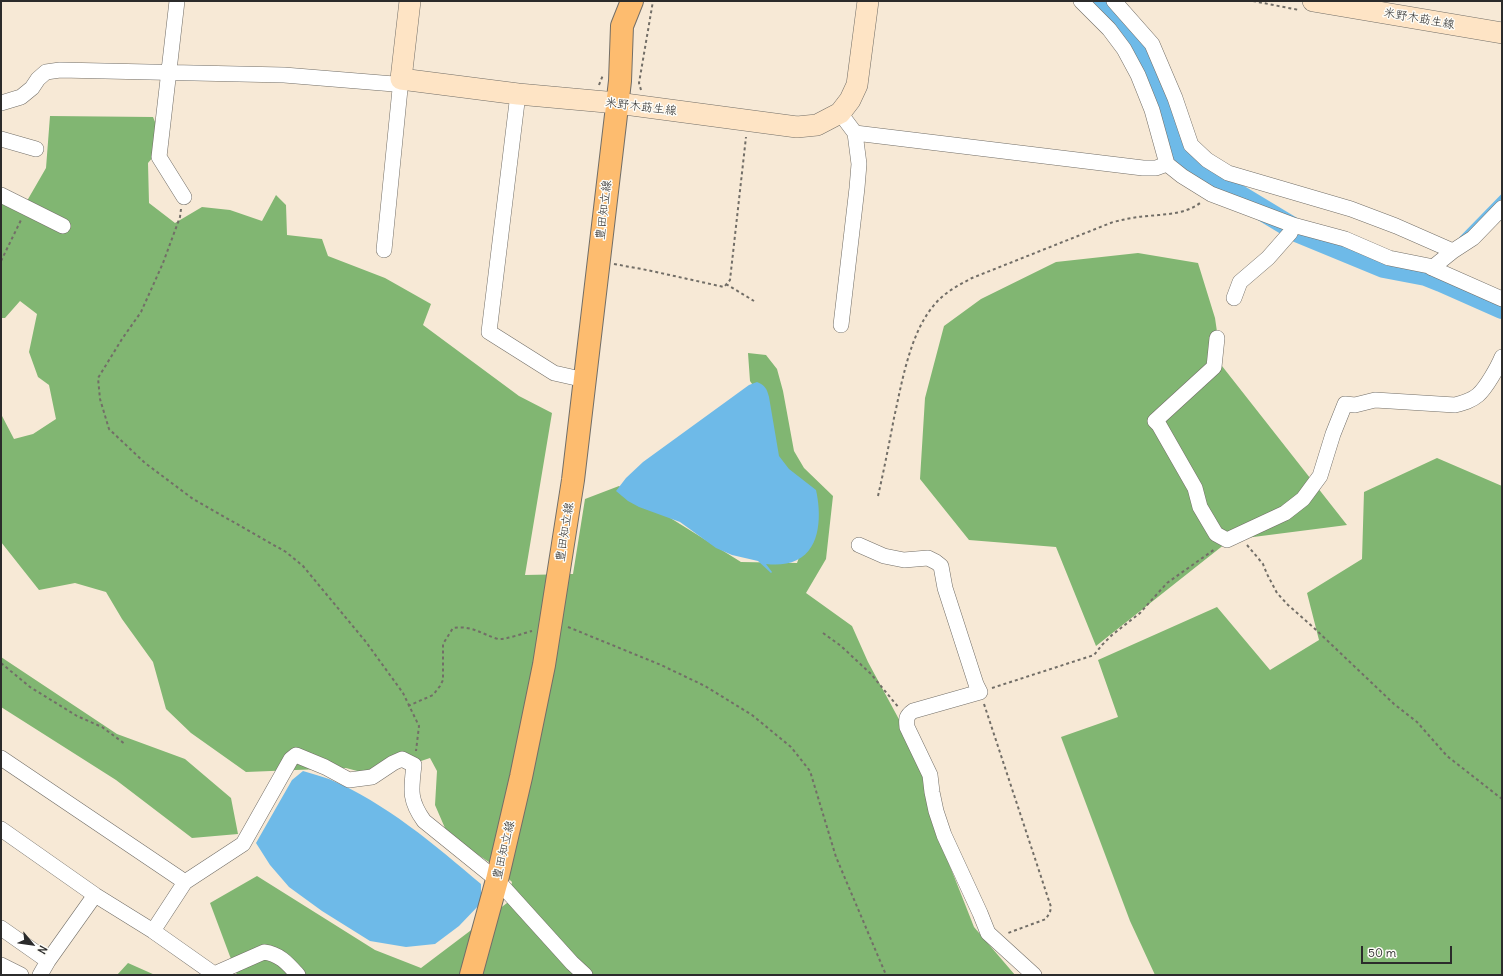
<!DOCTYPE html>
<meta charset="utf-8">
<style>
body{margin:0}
#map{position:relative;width:1503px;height:976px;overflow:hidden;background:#f7e9d6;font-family:Delius,sans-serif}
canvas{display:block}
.frame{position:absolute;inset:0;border:2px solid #2b2b2b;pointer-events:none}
.north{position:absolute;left:12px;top:924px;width:40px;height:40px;-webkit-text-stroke:3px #fdfcf7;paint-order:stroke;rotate:119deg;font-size:11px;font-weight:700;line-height:16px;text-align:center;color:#2b2b2b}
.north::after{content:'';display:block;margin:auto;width:14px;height:18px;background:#2b2b2b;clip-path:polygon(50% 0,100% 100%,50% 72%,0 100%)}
.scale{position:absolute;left:1361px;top:946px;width:91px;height:18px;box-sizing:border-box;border:2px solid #2b2b2b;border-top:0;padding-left:5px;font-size:12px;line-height:14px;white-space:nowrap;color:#2b2b2b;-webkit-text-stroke:3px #fdfcf7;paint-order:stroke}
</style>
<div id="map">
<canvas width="1503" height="976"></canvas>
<div class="frame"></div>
<div class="north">N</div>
<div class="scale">50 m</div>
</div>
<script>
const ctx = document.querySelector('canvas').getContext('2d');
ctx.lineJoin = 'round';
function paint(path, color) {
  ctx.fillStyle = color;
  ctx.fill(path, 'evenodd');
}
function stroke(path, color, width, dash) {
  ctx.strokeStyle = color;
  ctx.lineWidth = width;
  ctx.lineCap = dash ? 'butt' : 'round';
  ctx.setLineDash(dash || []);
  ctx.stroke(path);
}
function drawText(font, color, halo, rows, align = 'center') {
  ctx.font = font + ' Delius,"Klee One",sans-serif';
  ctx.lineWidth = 3;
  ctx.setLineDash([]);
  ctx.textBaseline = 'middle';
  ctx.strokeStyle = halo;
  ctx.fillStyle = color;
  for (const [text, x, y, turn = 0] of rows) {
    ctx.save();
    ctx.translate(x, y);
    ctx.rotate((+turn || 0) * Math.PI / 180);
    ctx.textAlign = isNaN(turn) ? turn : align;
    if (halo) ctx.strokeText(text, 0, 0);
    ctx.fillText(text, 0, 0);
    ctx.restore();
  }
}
paint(new Path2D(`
 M50 116 153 117 164 144 148 163 149 203 175 223 202 207 230 210 262 221 276 195 286 205 287 235 322 239 328 256 385 278 431 304 423 325 519 396 552 413 525 575 573 574 585 499 619 486 741 562 797 563 810 527 790 480 761 427V397L750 381 748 353 766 355 777 369 783 391 794 451 804 468 833 496 826 559 806 593 852 626 868 662 928 773 929 813 974 927 1015 975H237L210 903 257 876 375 950 421 968 507 903 512 882 495 866 448 835 435 805 437 771 430 758 376 776 346 768 246 772 191 733 166 709 153 662 122 619 106 592 75 583 39 590 1 542V414L14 439 33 434 56 419 49 385 38 377 29 352 37 314 20 301 5 318H1V203L20 213 46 168Z
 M1138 253 1198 263 1215 318 1222 366 1347 525 1230 540 1096 646 1056 547 969 540 920 479 925 398 944 326 981 299 1056 262Z
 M1437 458 1502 486V975H1155L1130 921 1061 737 1118 717 1098 660 1217 607 1270 670 1319 640 1307 593 1362 559 1364 492Z
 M1 657 117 734 185 759 231 798 238 834 192 838 116 780 1 707Z
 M128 963 155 975H117Z`), '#81b672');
paint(new Path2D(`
 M757 382C765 385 767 389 769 397L779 456 789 469 816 490C821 512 822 548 797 560 787 565 776 565 766 564L772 572 771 573 758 561 732 555 716 548 680 522 639 507 628 501 616 491 626 478 643 462 749 385Z
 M303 771C312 774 321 776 329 779 386 803 435 845 481 884V903L459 926 435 944 406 947 370 941 322 911 289 887 270 865 256 843 292 780Z`), '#6ebae8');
stroke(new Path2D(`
 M1461 238 1502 196
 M1404 272 1411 268`), '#6ebae8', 3.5);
stroke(new Path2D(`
 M1093 1 1121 27 1132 42 1161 108 1171 141 1176 151 1188 165 1299 232 1384 267 1426 275 1441 281 1502 308`), '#6ebae8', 22);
const street = new Path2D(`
 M177 1 159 157 184 197
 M1081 1 1109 29 1124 49 1138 75 1152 110 1167 164 1182 176 1211 194 1293 225 1345 239 1389 258 1429 266 1432 268 1453 251 1473 238 1502 208
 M1114 1 1152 44 1175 98 1191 145 1207 160 1228 173 1351 209 1396 226 1453 251
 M518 94 489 332 554 373 585 380
 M1 103 21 97 32 88 38 79 46 72 60 70 284 75 394 84 401 79
 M840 113 855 133 1143 168H1156L1167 164
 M1 139 36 149
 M1 195 63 226
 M384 250 401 79
 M1432 268 1502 299
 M1234 298 1240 282 1268 258 1290 233 1293 225
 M841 325 857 188 859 164 855 133
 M1217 338 1214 367 1155 421 1159 425 1195 488 1200 507 1216 534 1227 540 1285 513 1303 499 1320 476 1333 434 1345 404 1355 405 1375 400 1455 405C1463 403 1471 401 1478 395 1486 388 1498 367 1502 357
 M859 545 884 556 904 560 928 558 936 562 941 566 945 588 976 684 980 692 913 711C906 716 906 719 907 727L930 775 932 792 936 811 944 835 980 913 988 933 1034 975
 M1 758 185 882
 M1 829 95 895 153 931 214 974 264 952C280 954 288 964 298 975
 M1 928 48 961
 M153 931 185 882 243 844 291 759 296 755 325 767 349 780 372 777 393 763 402 759 414 765C411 790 409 800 424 821L497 880 572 963 585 975
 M1 965 21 975
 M40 975 48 961 95 895`);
const secondary = new Path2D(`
 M410 1 401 79 518 94 617 103 797 127 817 125 840 113 850 100 857 85 868 1
 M1313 1 1502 33`);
const primary = new Path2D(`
 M471 975 497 880 521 777 544 665 573 480 620 81 622 26 632 1`);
stroke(street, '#726e67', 16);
stroke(secondary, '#726e67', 22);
stroke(primary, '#726e67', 24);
stroke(new Path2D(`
 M1253 1 1299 10
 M599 85 603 75
 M641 90 639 83 653 1
 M181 209 180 217 163 263 141 312 122 339 98 378 100 399 109 429 145 463 193 499 286 552 303 566 366 642 403 693 419 726 416 751
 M1 261 21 220
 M614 264 647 270 724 287 730 280 746 137
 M726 284 754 301
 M878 496C884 470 889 444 894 418 902 382 910 332 935 304 945 292 959 285 972 278L1113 222C1122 220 1130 218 1138 217 1159 214 1183 216 1200 203
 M1247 545 1263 564 1267 574 1277 593 1288 605 1313 627 1394 704 1417 722 1447 756 1502 799
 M568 627 661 665 705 686 752 715 791 747 810 771 836 857 886 975
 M823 633 841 646 871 674 899 708
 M1 663 30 687 77 716 102 727 125 744
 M992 688 1094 655 1102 645 1112 635 1140 613 1167 583 1215 549
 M984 704 1051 907 1050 912 1046 919 1008 933
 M408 706 433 695 440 686 443 680V644L453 628C472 625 481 634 498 639 505 640 524 633 532 631`), '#726e67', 2, [3, 3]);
stroke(street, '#fff', 15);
stroke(secondary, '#fee4c5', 21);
stroke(primary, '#fdbc6f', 22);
drawText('12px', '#2b2b2b', '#fdfcf7', [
 ["米野木莇生線",1419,19,10],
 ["米野木莇生線",641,107,7],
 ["豊田知立線",604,210,-83],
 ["豊田知立線",565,532,-81],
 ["豊田知立線",504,850,-77]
]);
</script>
